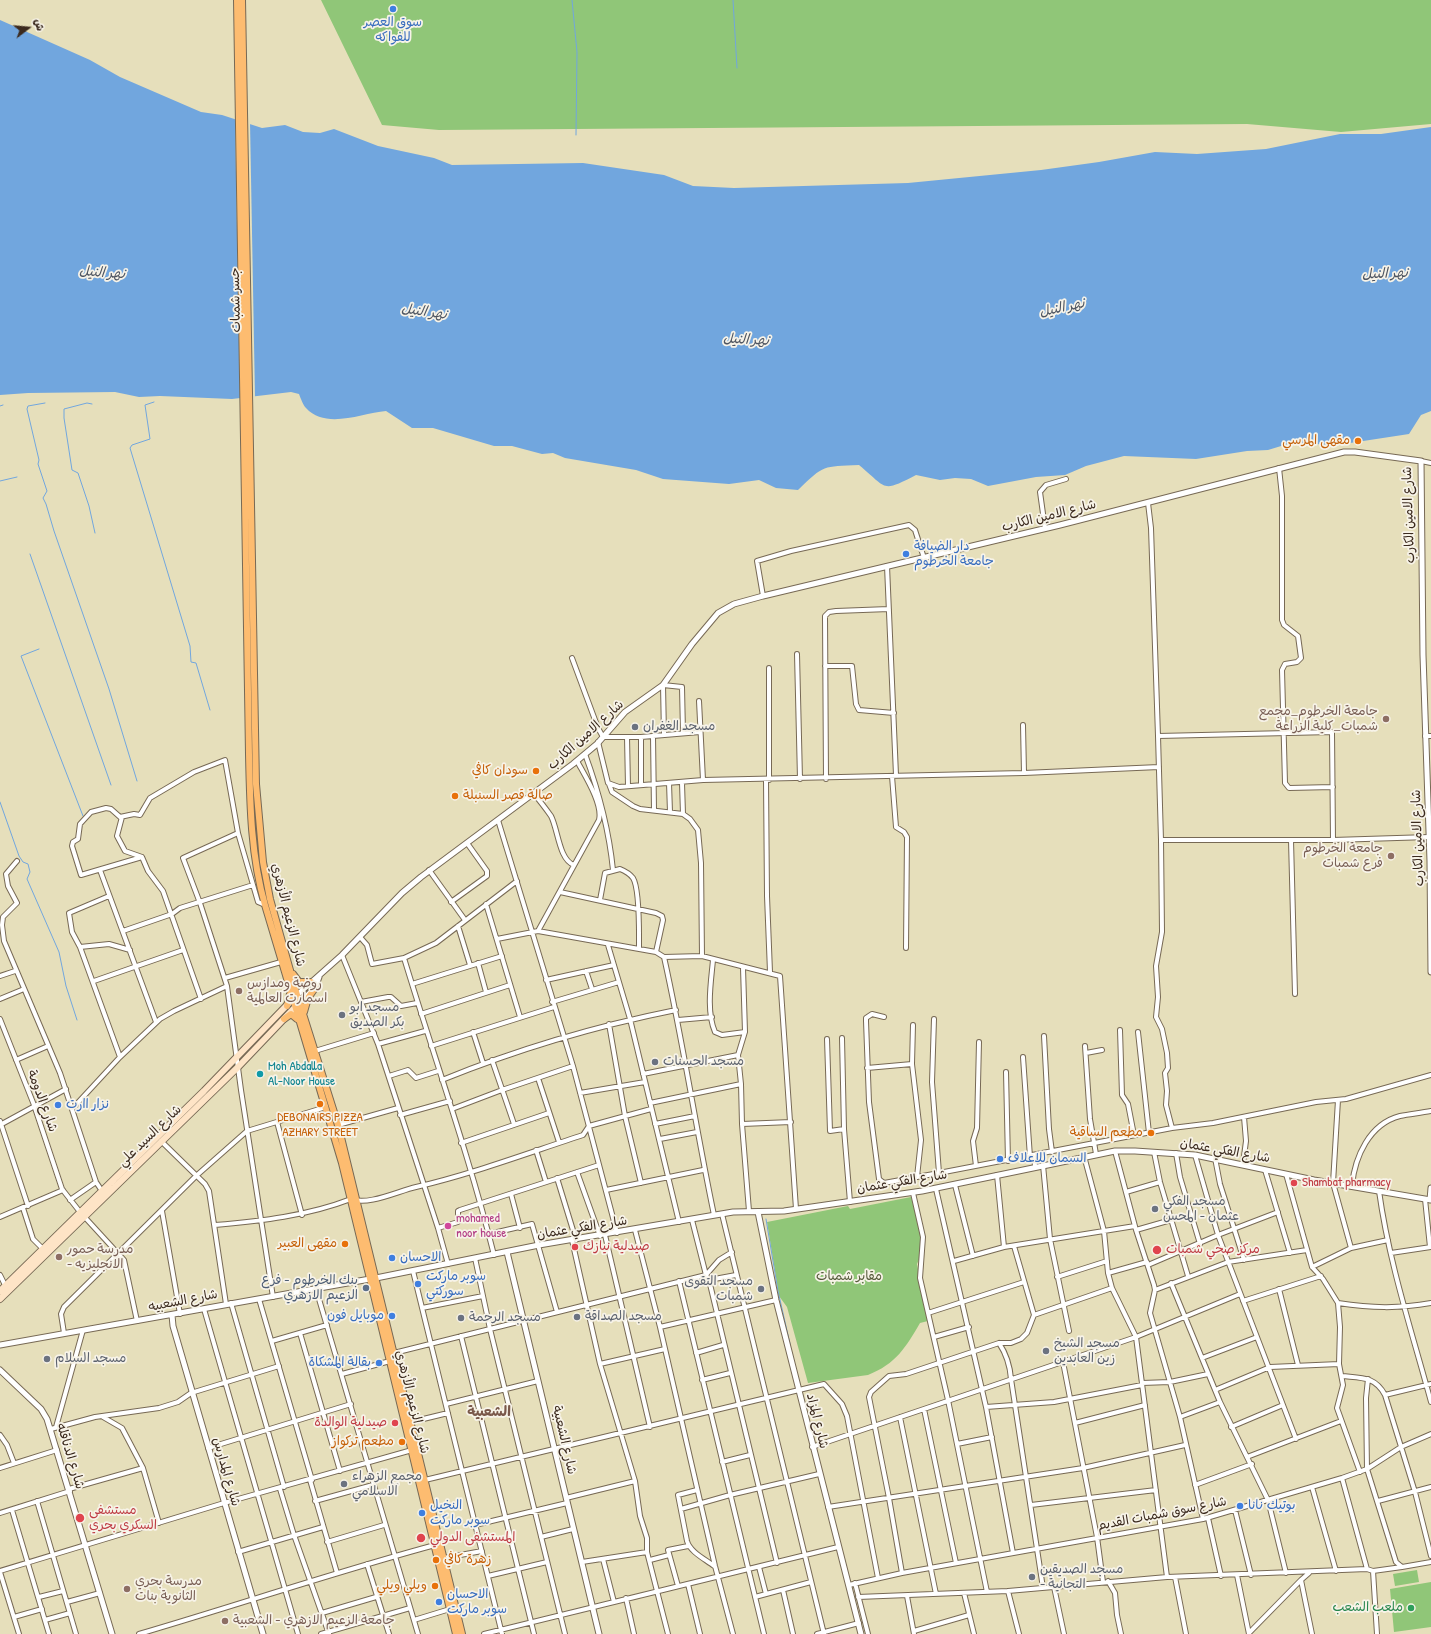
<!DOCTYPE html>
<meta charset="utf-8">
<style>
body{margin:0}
#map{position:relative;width:1431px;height:1634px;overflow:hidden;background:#e6dfbb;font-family:"Patrick Hand","Playpen Sans Arabic",sans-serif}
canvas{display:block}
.north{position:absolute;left:8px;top:8px;width:40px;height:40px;-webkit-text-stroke:3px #f7f3e8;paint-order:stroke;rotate:74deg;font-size:11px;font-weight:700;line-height:16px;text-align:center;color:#3b2a1e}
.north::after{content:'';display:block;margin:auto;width:14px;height:18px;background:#3b2a1e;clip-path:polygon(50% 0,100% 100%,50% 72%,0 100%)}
</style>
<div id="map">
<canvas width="1431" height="1634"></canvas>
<div class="north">ش</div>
</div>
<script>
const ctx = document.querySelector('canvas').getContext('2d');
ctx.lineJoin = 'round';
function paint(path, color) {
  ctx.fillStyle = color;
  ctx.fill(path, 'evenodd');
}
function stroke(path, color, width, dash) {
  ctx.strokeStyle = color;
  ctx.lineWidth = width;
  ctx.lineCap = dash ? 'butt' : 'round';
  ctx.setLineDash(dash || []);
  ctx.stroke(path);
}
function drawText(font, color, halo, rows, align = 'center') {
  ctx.font = font + ' "Patrick Hand","Playpen Sans Arabic",sans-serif';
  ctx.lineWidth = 3.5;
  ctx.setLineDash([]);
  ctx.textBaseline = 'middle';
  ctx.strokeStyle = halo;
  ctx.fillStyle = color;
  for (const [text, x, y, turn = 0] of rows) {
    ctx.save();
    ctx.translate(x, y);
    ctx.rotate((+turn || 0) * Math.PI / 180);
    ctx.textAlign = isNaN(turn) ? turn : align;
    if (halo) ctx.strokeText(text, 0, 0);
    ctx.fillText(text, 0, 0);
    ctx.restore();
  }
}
paint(new Path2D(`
 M321 0H1431V124L1341 132 1247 124 439 130 382 125Z
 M911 1197 923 1241 922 1253 917 1264 928 1321 920 1323C906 1347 896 1364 868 1375L808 1383 787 1307 779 1296 767 1222 848 1206 850 1209Z
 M1417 1570 1419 1582 1395 1586 1393 1574Z
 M1431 1582V1627L1394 1632 1390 1589Z`), '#90c678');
paint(new Path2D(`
 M0 20 90 60 120 77 201 112 222 115 262 128 285 125 303 132 320 133 334 129 378 146 434 158 452 165 583 163 664 175 693 186 734 188 908 183 1041 170 1099 162 1155 152 1197 154 1266 149 1340 134H1381L1431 127V411L1421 415 1409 434 1337 445 1291 443 1268 450 1247 451 1196 459 1124 456 1086 466 1065 475 1036 477 988 486 971 479 955 478 940 480 916 475C881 493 888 489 859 465 822 467 825 464 798 490L776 488 759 480 729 484 663 479 636 470 565 458 553 453 542 454 512 446H494L433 428H412L386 411C362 413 326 430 306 408 303 405 301 399 299 394L291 392 232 399 160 396 139 397 115 392 28 393 0 395Z`), '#71a6de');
paint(new Path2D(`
 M235 117 250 122 255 398 240 400Z`), '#e6dfbb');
stroke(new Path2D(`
 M572 0 577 52 576 135
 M733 0 737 68
 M154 402 145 405 150 439 132 445 130 448 190 646 191 662 196 663 210 710
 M45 403 28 406 27 409 39 460 38 464 47 491 43 498 46 504 54 531 109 689 137 781
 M92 404 87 403 64 409V418L72 470 78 473 89 506 95 533
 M0 406 3 405
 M0 481 17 477
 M30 554 111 785
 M39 649 21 656 83 816
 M0 802 19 856 23 862 28 864 30 872 27 879 59 952 66 986 77 1020
 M766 1219 778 1291 790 1344`), '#71a6de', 1);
const minor = new Path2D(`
 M1421 461 1431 463
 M1279 468 1282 496V620L1284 625 1298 636 1301 658 1297 662 1285 664 1282 670 1285 783 1289 788 1333 787
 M1148 503 1151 528 1158 736 1332 732 1333 840
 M1045 528 1040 492 1046 485 1066 479
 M887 566 896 775
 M763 596 757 561 791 551 909 525 915 530 924 558
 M797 654 800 779
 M572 658 598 728 603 737H641L700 732
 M825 666H852L856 704 859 710 894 713
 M663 685 682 687 683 733
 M663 685 664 735
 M699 701 703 780
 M1023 725 1024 773
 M653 736 654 810
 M1158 736 1161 840H1333L1429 837
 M1425 736H1431
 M627 737 628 786
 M641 737V784
 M598 742 608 783 619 787 703 780 1024 773 1159 767
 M585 754C599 792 609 830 613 870
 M892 776 896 827 904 832 907 837 906 948
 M826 779 825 616 829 612 836 611 889 609
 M766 780 767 896 770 972
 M769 780V668
 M669 783 670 812
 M682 783 683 814
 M609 784 612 792 633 806 640 809 683 814 690 819 698 830 701 863 702 956
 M534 794C540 801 546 809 551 816 558 829 559 860 574 865
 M122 817 117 836 125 851 142 857 148 871 163 891 201 999
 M498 820 573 1066 617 1233
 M238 833 183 858 200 903 227 986 241 1090 273 1297
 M1161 840 1162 932 1156 966 1158 997 1156 1017 1162 1029 1167 1053 1168 1068 1165 1073 1167 1091 1166 1105 1172 1128
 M1291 840 1295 994
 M142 857 81 875 72 846 73 842 78 839 80 824 91 812 106 808 111 809 120 817 134 814 140 815 150 798 194 772 225 760 238 833 258 902 265 905
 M17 861 6 874 8 886 17 903 3 917 2 925 4 941 60 1073 96 1182 102 1191
 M100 870 156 1022
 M429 870 465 920
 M560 892 656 913 662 916 663 920 656 952
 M109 896 69 913 72 932 80 947 109 944 130 950
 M600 900 605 873 620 869C625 871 630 874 633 878 640 889 639 934 639 949
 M451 902 487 876V871L467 843
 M486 904 520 1017
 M458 926 470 965
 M123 931 172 914 180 908 253 885
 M538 931 599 820C603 804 585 776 577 761
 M360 937 367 945 372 964 404 958C434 1057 469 1155 494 1255
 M497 939 538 931 656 952 664 957 702 956 780 976 796 1209
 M608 945 630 1019 679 1222
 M80 947 120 1057
 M342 955 378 1044 438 1228 448 1264
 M664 957C683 1042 696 1129 714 1215
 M404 958 436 943 517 881
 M713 960C711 982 706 1011 715 1032L722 1035 745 1032
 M478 963 486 992
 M743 968 745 1032 738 1055 741 1084 742 1124 749 1211
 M586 971 592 989
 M0 976 15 971
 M225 978 281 962
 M546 980 614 965
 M94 981 183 950
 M412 984 502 956
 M0 999 24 989
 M361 1002 388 997H391L401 1006 417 1003
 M552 1002 619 982
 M421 1014 510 985
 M884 1017 872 1014 866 1018V1021L869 1102 879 1179 884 1183 939 1173 932 1082 934 1019
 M0 1019 34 1105 62 1189 80 1212 124 1260 137 1321
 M678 1020 712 1017
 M609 1024 625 1116 641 1183
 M913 1025 912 1064 921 1140 917 1177
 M1120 1030 1122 1095 1128 1104 1134 1135
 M473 1032 483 1063
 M1138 1032 1149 1133
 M1044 1036 1049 1129 1052 1152
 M842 1038 844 1129 850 1202
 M827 1039 830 1131 844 1129
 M378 1044 425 1031
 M431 1046 554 1007
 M1085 1046 1090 1119 1096 1154
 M315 1051 374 1033
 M1086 1053 1102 1050
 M1023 1057 1030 1157
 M16 1060 48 1046
 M492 1060 514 1124
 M867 1068 912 1064
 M1006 1072 1008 1161
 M643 1074 738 1055
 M389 1076 408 1070 416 1078 438 1071
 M538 1078 559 1142
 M442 1080C518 1049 596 1026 676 1010
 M580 1093 645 1082
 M1338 1100 1333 1183 1351 1248
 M650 1103 741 1084
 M72 1109 120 1057 160 1019 174 1011 227 986
 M452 1109 502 1090 573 1066
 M400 1115 450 1101
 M0 1121 28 1206
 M277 1122 302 1215
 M655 1124 695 1116
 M742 1124 791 1122
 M0 1125 66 1089
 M338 1125 398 1108
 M660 1139 697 1132
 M161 1141 205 1184 209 1191 226 1304
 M461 1143 549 1113
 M536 1150 546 1182
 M1115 1151 1136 1230 1154 1285 1155 1290 1150 1313 1180 1417 1203 1519
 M1154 1152 1160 1182 1188 1276
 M1176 1153 1180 1177 1200 1244
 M1195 1155 1218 1235 1296 1439
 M1034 1156 1035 1166
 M1084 1156 1104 1231 1108 1273 1112 1288 1136 1337 1167 1577
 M1215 1158 1220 1184 1244 1260
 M1243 1164 1246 1141 1244 1117
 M1043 1165 1050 1239 1069 1331
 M976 1166 973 1141 977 1128 979 1042
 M1265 1170 1290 1253
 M577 1172 600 1236
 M939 1173 1172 1128 1213 1123 1316 1102 1346 1099 1431 1075
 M1286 1174 1312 1267 1323 1279 1338 1303 1340 1327 1339 1364 1343 1385 1337 1408 1360 1472
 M997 1175 1004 1247
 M557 1178 576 1240
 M955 1185 973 1256
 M1352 1185C1355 1157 1369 1124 1400 1116 1410 1114 1421 1113 1431 1111
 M936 1189 986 1407 1013 1553
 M606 1190 703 1170
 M1379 1191C1389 1263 1412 1332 1431 1402
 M1126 1192 1160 1182
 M913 1193 923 1237 920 1278 948 1400 987 1592
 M511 1194 520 1228
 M1425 1199 1430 1247
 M70 1200 96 1182
 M23 1208 33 1239 44 1250
 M162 1211 180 1314
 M722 1214 824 1634
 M0 1217 63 1190
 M692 1220 706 1275 709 1280 777 1563
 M215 1225C261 1221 307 1216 351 1199 368 1206 398 1191 416 1187 472 1174 528 1153 583 1135L589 1126 651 1109
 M438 1228 458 1222V1211L460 1210 599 1165
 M635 1230 660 1327 715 1566 733 1634
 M1136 1230 1171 1220
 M489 1234 532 1224 557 1312
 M605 1235 650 1427
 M572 1240 600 1364 635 1481 640 1516 647 1538V1552L668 1634
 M1391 1253 1431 1247
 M475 1258 490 1329 565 1634
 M954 1261 1004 1247 1135 1226
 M1148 1265 1218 1235 1278 1212
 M1312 1267 1351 1248 1388 1240
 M413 1271 502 1634
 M1108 1273 1147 1262
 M0 1275 5 1285
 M1057 1277 1107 1261
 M709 1280 736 1275
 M679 1281 764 1634
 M1171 1283 1220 1402 1268 1500 1286 1573
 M316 1289 418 1634
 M1279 1289 1298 1365
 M1155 1290 1228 1262 1307 1250
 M259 1299 312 1480
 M1243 1301 1321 1276
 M231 1303 284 1487
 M1338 1303C1371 1308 1398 1309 1431 1303
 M422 1308 483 1296
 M204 1309 298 1634
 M928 1313 1024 1282
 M1034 1315 1112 1288
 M660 1327 776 1300
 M64 1333 61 1314 64 1307 196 1176 247 1131 326 1107
 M300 1333 340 1471
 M461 1336 534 1634
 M934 1337 969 1327
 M272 1341 327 1325
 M999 1343C1007 1355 1010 1365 1011 1379L1043 1588
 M394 1353 706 1275 719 1260 732 1252
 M696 1353 723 1345
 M1202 1358 1257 1337
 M1063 1362 1097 1537 1103 1582
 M600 1364 665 1349
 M342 1374 390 1361
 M1342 1376C1361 1378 1375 1376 1385 1395L1415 1492 1431 1556
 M702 1380 730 1373
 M1142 1383 1170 1382 1208 1374
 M1215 1390 1270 1367 1339 1364
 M1385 1395 1431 1384
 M446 1404 538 1381
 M986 1407 1054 1402 1142 1385
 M924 1409 956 1563
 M900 1417 936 1594
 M1180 1417 1220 1402
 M411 1422 448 1413
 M1075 1423 1145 1405
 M56 1427 83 1330
 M1231 1427 1283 1405
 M51 1429 95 1417 159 1408 178 1402 191 1393 279 1366
 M0 1435 7 1445 14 1463
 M957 1444 992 1437
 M812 1447 1136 1337 1240 1294
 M208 1448 351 1404
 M1247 1457 1341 1421
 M722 1462 750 1455
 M0 1468 57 1450
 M143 1468 159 1523
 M1367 1469 1366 1398 1368 1379
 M1367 1469 1401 1447 1431 1434
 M1342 1478 1367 1569
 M310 1480 337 1573
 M425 1480 824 1384 842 1404 847 1416 878 1578
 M1195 1485 1252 1464
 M1312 1487 1336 1571
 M69 1489 143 1468 122 1428 103 1417
 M280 1489 294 1535 329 1634
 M697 1490 678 1495 687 1541C690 1552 705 1559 714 1566
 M566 1498 635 1481
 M37 1501 76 1634
 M315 1501 373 1485
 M1378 1501 1431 1487
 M1031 1505 1156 1490
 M828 1507 1083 1468 1185 1445
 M681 1509 730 1495 819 1474
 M12 1510 49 1634
 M1235 1510 1251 1575
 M0 1513 70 1491
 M1208 1518 1221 1576
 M475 1525 567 1503
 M541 1537 573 1529
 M327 1542 384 1525
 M238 1552 323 1527
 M444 1558 482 1551
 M603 1559 614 1602
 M650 1560 669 1555
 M582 1562 647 1552
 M367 1564 389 1634
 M759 1567 766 1594
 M0 1571 224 1503 412 1450
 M1373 1571 1377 1634
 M0 1572 19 1634
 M902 1573 889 1498 869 1397 871 1392 889 1376 906 1374 999 1343H1011L1021 1339 1027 1333 1034 1315 1014 1246
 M1309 1573 1301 1580 1312 1634
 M1237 1575 1249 1634
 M488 1576 547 1562
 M1175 1577 1186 1634
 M1108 1581 1115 1593 1117 1615 1121 1634
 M855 1583 868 1634
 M688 1584 700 1634
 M849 1585 902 1573 1203 1519 1342 1478 1367 1469 1396 1562 1402 1567 1431 1562
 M678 1586 668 1550 688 1546
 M1054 1587 1064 1634
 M783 1590 793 1634
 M1008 1591 1019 1634
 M964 1593 974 1634
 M907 1596 914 1634
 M39 1597 63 1591
 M755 1597 811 1582
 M858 1597 1008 1591 1167 1577 1367 1569 1373 1571 1402 1567
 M626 1598 634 1634
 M67 1602 100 1593
 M322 1613 376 1597
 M14 1617 42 1609
 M45 1620 70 1613
 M414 1620 450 1609
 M914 1631 969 1615
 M1249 1633 1301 1580
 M139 1634C238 1605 335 1572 435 1545
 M321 1634 410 1608
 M484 1634 838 1547
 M817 1634 859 1623`);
const tertiary = new Path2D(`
 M297 995 342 955 402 893 421 877 573 764 597 744 625 712 663 685 692 644 718 613 734 604 763 596 1060 525 1344 452H1355L1421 461 1423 655 1430 861 1431 972
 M300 1002 315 988 319 977
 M1430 1200 1431 1188
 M758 1212 776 1300 861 1634
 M507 1252 599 1634
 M376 1278 539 1245 733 1212 784 1211 922 1191 1115 1151H1135L1195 1155 1314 1180 1431 1200
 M172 1315 173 1326 263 1634
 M0 1345 370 1279
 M0 1370 41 1409 47 1419 112 1634`);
const secondary = new Path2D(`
 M0 1291 204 1091 289 1003
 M0 1299 238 1067 299 1003`);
const primary = new Path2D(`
 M237 0 249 754C250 804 251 857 265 905L342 1163 456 1634
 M242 0 256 784 263 862 270 899 297 995 338 1125 462 1634
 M293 974 299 982H311
 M287 1006 290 994
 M304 1012 308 998 315 988
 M284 1019 291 1014 297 1019`);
stroke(minor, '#776955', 6);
stroke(tertiary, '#776955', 7);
stroke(secondary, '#776955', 8);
stroke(primary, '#776955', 8);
stroke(minor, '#fff', 4);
stroke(tertiary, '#fff', 5);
stroke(secondary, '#fee4c6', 6);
stroke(primary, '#fdbc70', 6);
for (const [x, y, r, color] of [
 [393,9,4,"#3f7fe0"],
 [1358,441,4,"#e8710a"],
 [906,554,4,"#3f7fe0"],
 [1386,719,4,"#8d6e63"],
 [635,727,4,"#6b7280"],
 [536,771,4,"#e8710a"],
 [455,796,4,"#e8710a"],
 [1391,856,4,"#8d6e63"],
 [239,991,4,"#8d6e63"],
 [342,1015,4,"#6b7280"],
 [655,1062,4,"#6b7280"],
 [260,1074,4,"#0f9aa8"],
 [320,1104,4,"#e8710a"],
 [58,1105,4,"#3f7fe0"],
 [1151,1133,4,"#e8710a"],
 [1000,1159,4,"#3f7fe0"],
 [1294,1183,4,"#e0444e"],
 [1155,1209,4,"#6b7280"],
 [448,1226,4,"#d1479c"],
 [345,1244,4,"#e8710a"],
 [575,1247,4,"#e0444e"],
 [1157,1250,5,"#e0444e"],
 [59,1257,4,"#8d6e63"],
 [392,1258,4,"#3f7fe0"],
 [418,1284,4,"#3f7fe0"],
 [366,1288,4,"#5c6f8a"],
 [761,1289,4,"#6b7280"],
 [392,1316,4,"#3f7fe0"],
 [577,1317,4,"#6b7280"],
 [461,1318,4,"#6b7280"],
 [1046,1351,4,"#6b7280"],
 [47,1359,4,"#6b7280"],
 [379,1363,4,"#3f7fe0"],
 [395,1423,4,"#e0444e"],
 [402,1442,4,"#e8710a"],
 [344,1484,4,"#6b7280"],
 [1240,1506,4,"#3f7fe0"],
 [422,1513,4,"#3f7fe0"],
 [80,1518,5,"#e0444e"],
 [421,1538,5,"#e0444e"],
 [436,1560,4,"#e8710a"],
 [1032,1577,4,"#6b7280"],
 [435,1586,4,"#e8710a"],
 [127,1589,4,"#8d6e63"],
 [439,1602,4,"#3f7fe0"],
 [1411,1608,4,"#2e9e5b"],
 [225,1621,4,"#8d6e63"]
]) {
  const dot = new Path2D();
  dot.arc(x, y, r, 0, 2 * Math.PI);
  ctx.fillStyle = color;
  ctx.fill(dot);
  stroke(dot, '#f7f3e8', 1.5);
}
drawText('13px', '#366cbe', '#f7f3e8', [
 ["سوق العصر",393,23,"center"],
 ["للفواكه",393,38,"center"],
 ["دار الضيافة",914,547],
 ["جامعة الخرطوم",914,562],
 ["نزار اارت",66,1105],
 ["السمان للاعلاف",1008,1159],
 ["الاحسان",400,1258],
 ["سوبر ماركت",426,1277],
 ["سوركتي",426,1292],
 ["موبايل فون",384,1316,"right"],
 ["بقالة المشكاة",371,1363,"right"],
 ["النخيل",430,1506],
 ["سوبر ماركت",430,1521],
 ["بوتيك نانا",1248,1506],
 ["الاحسان",447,1595],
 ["سوبر ماركت",447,1610]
], 'left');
drawText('13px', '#3b2a1e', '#f7f3e8', [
 ["جسر شمبات",236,300,-91],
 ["شارع الامين الكارب",1409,515,-92],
 ["شارع الامين الكارب",1049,516,-14],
 ["شارع الامين الكارب",586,735,-42],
 ["شارع الامين الكارب",1418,838,-92],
 ["شارع الزعيم الأزهري",288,915,76],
 ["شارع الدومة",42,1101,70],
 ["شارع السيد علي",150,1136,-44],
 ["شارع الفكي عثمان",1225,1151,10],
 ["شارع الفكي عثمان",902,1182,-9],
 ["شارع الفكي عثمان",582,1228,-9],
 ["شارع الشعبيه",183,1301,-11],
 ["شارع الزعيم الأزهري",412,1402,76],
 ["شارع المزاد",817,1421,76],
 ["شارع الشعبية",564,1440,77],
 ["شارع الدناقله",70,1456,73],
 ["شارع المدارس",226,1472,74],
 ["شارع سوق شمبات القديم",1162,1514,-11]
]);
drawText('13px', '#c56008', '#f7f3e8', [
 ["مقهى المرسي",1350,441],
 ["سودان كافي",528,771],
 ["صالة قصر السنبلة",463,796,"left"],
 ["DEBONAIRS PIZZA",320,1118,"center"],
 ["AZHARY STREET",320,1133,"center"],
 ["مطعم الساقية",1143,1133],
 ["مقهى العبير",337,1244],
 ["مطعم تركواز",394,1442],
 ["زهرة كافي",444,1560,"left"],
 ["ويلي ويلي",427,1586]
], 'right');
drawText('13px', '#785e54', '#f7f3e8', [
 ["جامعة الخرطوم_مجمع",1378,712,"right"],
 ["شمبات_كلية الزراعة",1378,727,"right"],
 ["جامعة الخرطوم",1383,849,"right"],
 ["فرع شمبات",1383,864,"right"],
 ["روضة ومدازس",247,984],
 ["اسمارت العالمية",247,999],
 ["مدرسة حمور",67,1250],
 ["- الانجليزيه",67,1265],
 ["مدرسة بحري",135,1582],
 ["الثانوية بنات",135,1597],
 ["جامعة الزعيم الازهري - الشعبية",233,1621]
], 'left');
drawText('13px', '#5b616d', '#f7f3e8', [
 ["مسجد الغفران",643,727],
 ["مسجد ابو",350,1008],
 ["بكر الصديق",350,1023],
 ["مسجد الحسنات",663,1062],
 ["مسجد الفكي",1163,1202],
 ["عثمان - المحس",1163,1217],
 ["مسجد التقوى",753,1282,"right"],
 ["شمبات",753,1297,"right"],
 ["مسجد الصداقة",585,1317],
 ["مسجد الرحمة",469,1318],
 ["مسجد الشيخ",1054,1344],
 ["زين العابدين",1054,1359],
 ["مسجد السلام",55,1359],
 ["مجمع الزهراء",352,1477],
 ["الاسلامي",352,1492],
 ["مسجد الصديقين",1040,1570],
 ["- التجانية",1040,1585]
], 'left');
drawText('13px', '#0d838f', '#f7f3e8', [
 ["Moh Abdalla",268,1067],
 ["Al-Noor House",268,1082]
], 'left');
drawText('13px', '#be3a42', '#f7f3e8', [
 ["Shambat pharmacy",1302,1183],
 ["صيدلية نيازك",583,1247],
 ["مركز صحي شمبات",1166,1250],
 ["صيدلية الوالدة",387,1423,"right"],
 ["مستشفى",89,1511],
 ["السكري بحري",89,1526],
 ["المستشفى الدولي",430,1538]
], 'left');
drawText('13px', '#b23c85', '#f7f3e8', [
 ["mohamed",456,1219],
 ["noor house",456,1234]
], 'left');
drawText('13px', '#545939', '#f7f3e8', [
 ["مقابر شمبات",849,1277]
]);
drawText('13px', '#4e5e75', '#f7f3e8', [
 ["بنك الخرطوم - فرع",358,1281],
 ["الزعيم الازهري",358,1296]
], 'right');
drawText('13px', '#27864d', '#f7f3e8', [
 ["ملعب الشعب",1403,1608]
], 'right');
drawText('italic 14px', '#4e5561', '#f7f3e8', [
 ["نهر النيل",102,273,4],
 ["نهر النيل",1385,274,-2],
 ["نهر النيل",1062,308,-12],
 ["نهر النيل",424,312,8],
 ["نهر النيل",746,340,3]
]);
drawText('bold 14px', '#7a584a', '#f7f3e8', [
 ["الشعبية",489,1412]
]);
</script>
